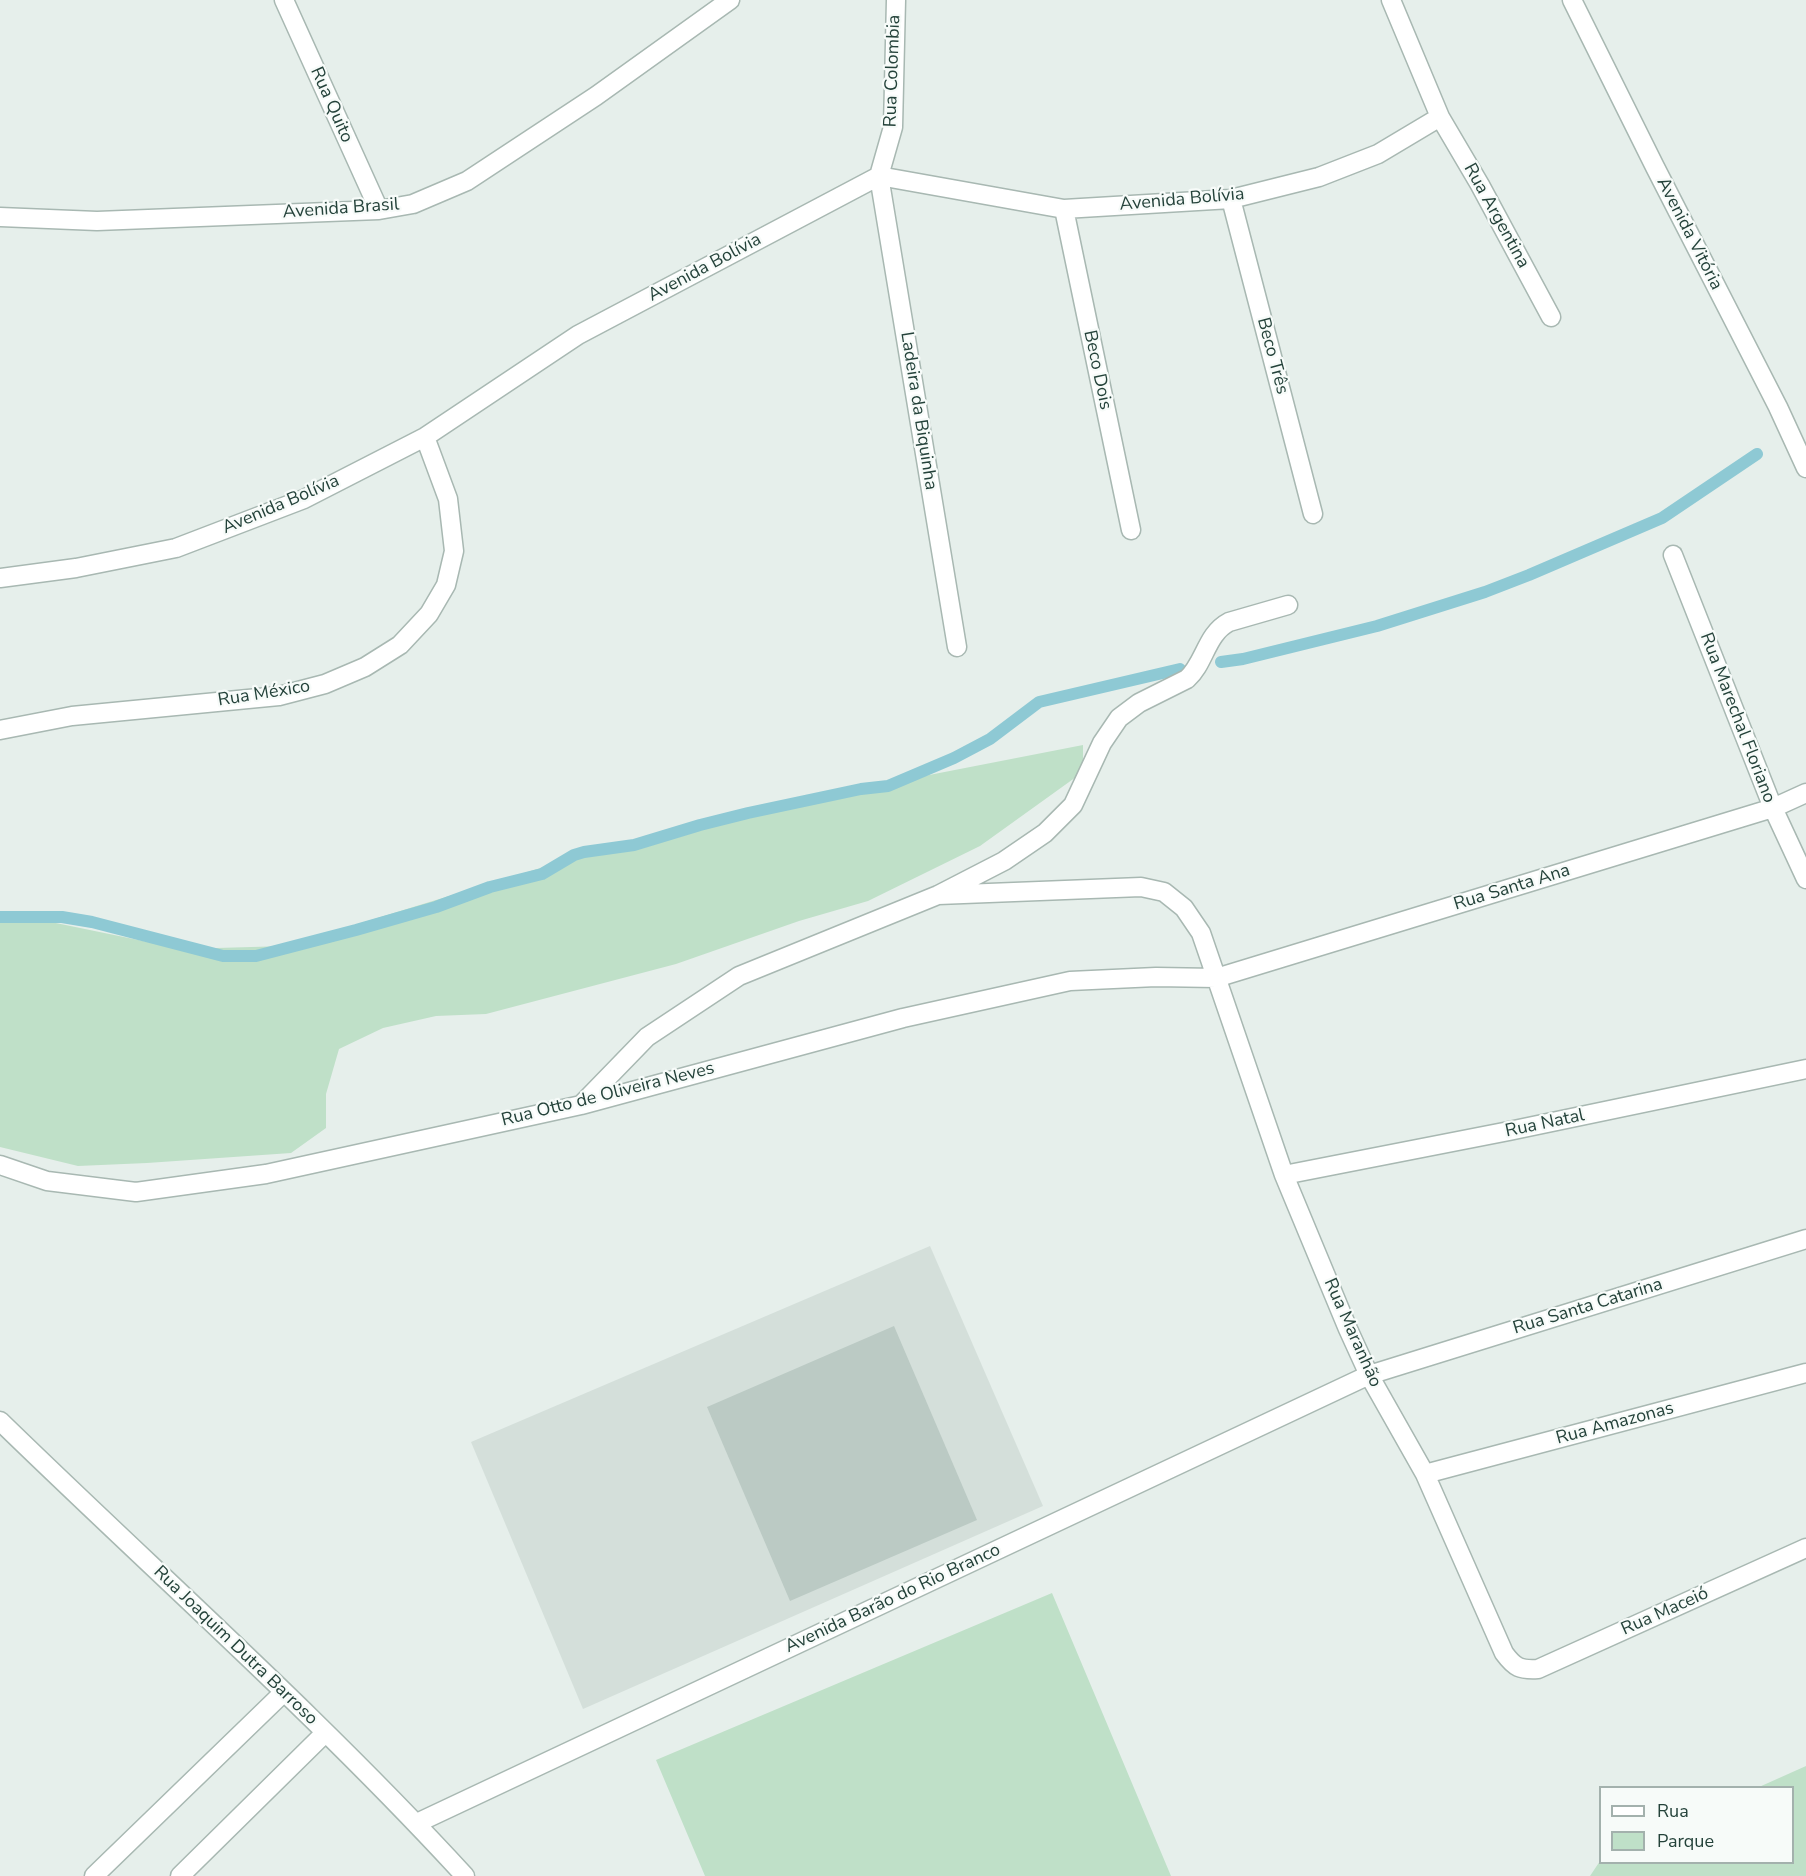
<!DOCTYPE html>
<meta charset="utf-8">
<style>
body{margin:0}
#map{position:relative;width:1806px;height:1876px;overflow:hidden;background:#e6efeb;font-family:"Nunito Sans",sans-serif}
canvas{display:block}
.legend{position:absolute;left:1599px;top:1786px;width:195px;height:78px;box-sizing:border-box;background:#f7fbf9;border:2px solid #a3b1ad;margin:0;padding:8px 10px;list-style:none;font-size:18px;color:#24423a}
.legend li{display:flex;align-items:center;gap:12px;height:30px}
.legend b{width:30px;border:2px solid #a3b1ad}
</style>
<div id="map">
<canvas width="1806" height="1876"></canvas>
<ul class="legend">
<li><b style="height:8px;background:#fff"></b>Rua</li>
<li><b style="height:16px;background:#bfe0c8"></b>Parque</li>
</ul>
</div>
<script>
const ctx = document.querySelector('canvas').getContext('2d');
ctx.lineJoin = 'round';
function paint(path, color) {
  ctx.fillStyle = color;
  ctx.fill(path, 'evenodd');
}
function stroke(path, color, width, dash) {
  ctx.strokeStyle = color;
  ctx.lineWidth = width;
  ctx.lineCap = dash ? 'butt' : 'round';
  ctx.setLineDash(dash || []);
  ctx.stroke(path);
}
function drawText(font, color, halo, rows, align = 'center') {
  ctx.font = font + ' "Nunito Sans",sans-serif';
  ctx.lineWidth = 4.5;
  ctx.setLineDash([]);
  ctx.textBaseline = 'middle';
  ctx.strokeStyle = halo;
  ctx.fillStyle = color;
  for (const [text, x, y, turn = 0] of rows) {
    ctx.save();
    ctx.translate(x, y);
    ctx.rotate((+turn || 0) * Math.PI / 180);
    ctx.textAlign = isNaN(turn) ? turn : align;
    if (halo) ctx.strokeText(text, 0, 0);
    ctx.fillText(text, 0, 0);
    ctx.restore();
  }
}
paint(new Path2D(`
 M930 1246 1043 1506 583 1709 471 1442Z`), '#d4dfda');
paint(new Path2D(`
 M1083 745V772L980 846 868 901 799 921 676 964 486 1014 436 1016 383 1028 339 1049 326 1094V1128L291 1153 147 1163 78 1166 0 1147V918L51 922 182 949 286 946 586 854 924 776Z
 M1052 1593 1171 1876H705L656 1760Z
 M1806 1766V1876H1590L1600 1861V1862H1792V1788L1759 1787Z`), '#bfe0c8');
stroke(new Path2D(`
 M1221 662 1243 659 1377 626 1485 592 1529 575 1662 518 1757 454
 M0 917H62L92 922 223 956H256L356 930 436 907 490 887 542 874 574 855 584 852 634 845 700 825 748 813 861 789 888 786 954 758 990 739 1039 702 1180 669`), '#8ec9d4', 12);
paint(new Path2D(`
 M894 1326 977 1520 790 1601 707 1407Z`), '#bbcac4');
const minor = new Path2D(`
 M284 0 379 210
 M896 0 893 127 879 176 957 647
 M1391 0 1440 117 1480 185 1551 317
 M1572 0 1655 167 1778 407 1806 468
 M1231 199 1313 514
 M1064 209 1131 530
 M0 217 97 221 379 210 413 204 467 181 596 96 730 0
 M1673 555 1773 808 1806 879
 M0 578 76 568 176 548 304 499 425 437 578 335 879 176 1064 209 1231 199 1319 177 1378 154 1440 117
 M0 730 72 716 279 696 325 684 365 667 400 645 429 614 446 585 454 551 448 499 425 437
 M938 895 1141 887 1164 892 1184 908 1201 933 1284 1175 1348 1329 1369 1375 1425 1474 1504 1653C1515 1668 1520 1670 1538 1669L1806 1548
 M581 1105 647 1037 739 976 938 895 1004 861 1045 833 1073 805 1102 743 1119 718 1139 703 1187 679C1205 663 1206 634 1229 622L1288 605
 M0 1165 47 1181 136 1192 266 1174 581 1105 903 1018 1070 981 1156 977 1216 978 1773 808 1806 793
 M1284 1175 1509 1131 1806 1069
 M0 1421C155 1572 318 1716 465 1876
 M1425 1474 1806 1373
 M417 1823 1369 1375 1806 1239
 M94 1876 284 1692
 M180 1876 325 1733`);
stroke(minor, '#a8b8b2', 21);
stroke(minor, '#fff', 18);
drawText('18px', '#24423a', '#f7fbf9', [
 ["Rua Colombia",893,71,-88],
 ["Rua Quito",331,105,66],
 ["Avenida Bolívia",1182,200,-5],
 ["Avenida Brasil",341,209,-4],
 ["Rua Argentina",1496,216,61],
 ["Avenida Vitória",1689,234,63],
 ["Avenida Bolívia",705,268,-28],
 ["Beco Três",1272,356,75],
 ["Beco Dois",1097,370,78],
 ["Ladeira da Biquinha",918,411,81],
 ["Avenida Bolívia",281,505,-23],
 ["Rua México",264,694,-9],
 ["Rua Marechal Floriano",1737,718,69],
 ["Rua Santa Ana",1512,888,-17],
 ["Rua Otto de Oliveira Neves",608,1095,-14],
 ["Rua Natal",1545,1124,-12],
 ["Rua Santa Catarina",1588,1307,-17],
 ["Rua Maranhão",1352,1333,66],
 ["Rua Amazonas",1615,1424,-15],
 ["Avenida Barão do Rio Branco",893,1599,-25],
 ["Rua Maceió",1665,1612,-24],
 ["Rua Joaquim Dutra Barroso",235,1646,44]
]);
</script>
